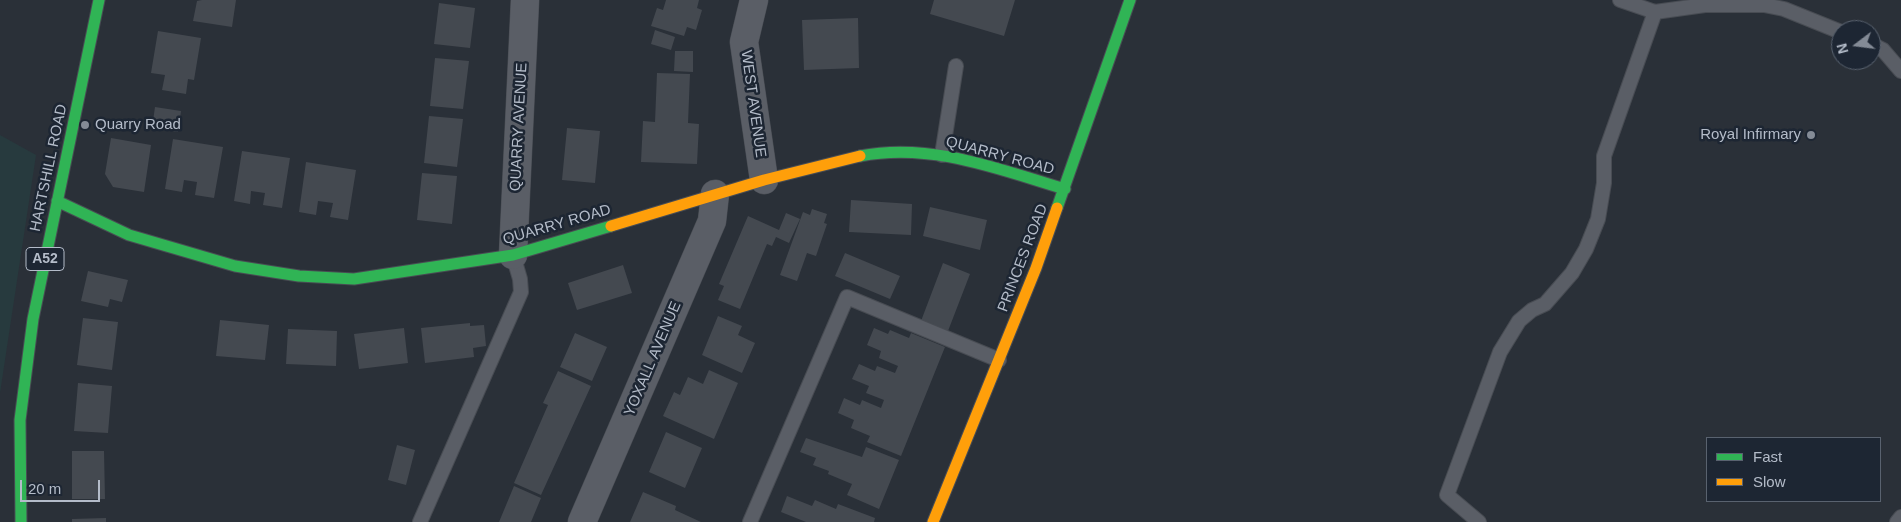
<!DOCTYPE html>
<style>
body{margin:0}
#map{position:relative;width:1901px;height:522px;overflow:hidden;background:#2a3038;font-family:Helvetica,sans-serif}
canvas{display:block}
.legend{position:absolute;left:1706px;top:437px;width:175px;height:65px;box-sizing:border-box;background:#1d2633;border:1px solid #59626f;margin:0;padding:6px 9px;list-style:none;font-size:15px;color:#b4bcc9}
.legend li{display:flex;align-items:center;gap:10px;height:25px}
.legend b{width:25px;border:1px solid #59626f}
.north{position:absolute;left:1831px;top:20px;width:50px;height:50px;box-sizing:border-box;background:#1d2633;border:1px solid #59626f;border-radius:50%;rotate:255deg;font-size:14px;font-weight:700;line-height:20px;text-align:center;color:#b4bcc9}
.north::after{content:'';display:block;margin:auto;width:18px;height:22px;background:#848b96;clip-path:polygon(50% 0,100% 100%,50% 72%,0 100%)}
.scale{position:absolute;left:20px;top:480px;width:80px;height:22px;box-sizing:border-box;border:2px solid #b4bcc9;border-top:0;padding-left:6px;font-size:15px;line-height:18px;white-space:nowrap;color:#b4bcc9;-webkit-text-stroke:4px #1d2633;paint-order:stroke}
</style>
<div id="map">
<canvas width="1901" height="522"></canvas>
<ul class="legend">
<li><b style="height:6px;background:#30b455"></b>Fast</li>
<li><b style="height:6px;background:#ff9f0a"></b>Slow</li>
</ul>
<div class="north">N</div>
<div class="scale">20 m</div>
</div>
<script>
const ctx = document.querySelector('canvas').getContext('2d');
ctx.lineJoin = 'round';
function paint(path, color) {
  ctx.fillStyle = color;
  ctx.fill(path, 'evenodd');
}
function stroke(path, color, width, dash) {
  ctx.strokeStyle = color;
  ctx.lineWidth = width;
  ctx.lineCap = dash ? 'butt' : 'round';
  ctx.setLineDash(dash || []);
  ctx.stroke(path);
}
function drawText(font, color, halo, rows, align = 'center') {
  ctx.font = font + ' Helvetica,sans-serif';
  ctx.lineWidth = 5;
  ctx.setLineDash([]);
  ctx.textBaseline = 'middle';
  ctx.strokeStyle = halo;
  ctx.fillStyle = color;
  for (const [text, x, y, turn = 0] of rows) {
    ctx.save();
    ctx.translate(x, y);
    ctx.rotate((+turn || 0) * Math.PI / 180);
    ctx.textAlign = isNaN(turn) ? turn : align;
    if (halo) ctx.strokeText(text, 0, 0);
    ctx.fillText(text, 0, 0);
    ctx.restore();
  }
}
paint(new Path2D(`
 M0 135 36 155 0 393Z`), '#273a3e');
paint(new Path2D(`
 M202 0H236L232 27 193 21 197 1Z
 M666 0H699L697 8 702 10 696 30 687 27 684 36 651 26 657 8 663 10Z
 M934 0H1015L1004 36 930 14Z
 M439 3 475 8 470 48 434 44Z
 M858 18 859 68 804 70 802 20Z
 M655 30 675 37 671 50 651 44Z
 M158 31 201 38 194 80 188 79 186 94 162 90 165 75 151 73Z
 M675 51H693V72L674 71Z
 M435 58 469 61 463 109 430 106Z
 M657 73 690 74 688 123 699 124 697 164 641 162 643 121 655 122Z
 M155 107 181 111 178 132 152 128Z
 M429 116 463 119 457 167 424 163Z
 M567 128 600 131 595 183 562 180Z
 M111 138 151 145 144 192 113 187 105 174Z
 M173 139 223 147 214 198 195 195 197 182 184 180 182 192 165 189Z
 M242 151 290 158 282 208 263 205 265 193 251 191 250 204 234 201Z
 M306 162 356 170 348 220 330 217 333 203 318 201 316 215 299 212Z
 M422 173 457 176 452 224 417 220Z
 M851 200 912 204 911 235 849 232Z
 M930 207 987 220 980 250 923 236Z
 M812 209 827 214 824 223 827 224 816 256 807 253 797 281 780 275 803 212 810 215Z
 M786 213 800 219 789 243 776 237 772 246 767 244 740 309 718 300 724 286 719 284 748 216 779 230Z
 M845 253 900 276 890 299 835 276Z
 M943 263 970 274 948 331 921 321Z
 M623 265 632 293 577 310 568 283Z
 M88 271 128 280 122 302 110 299 108 307 81 301Z
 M718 316 742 326 738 335 755 343 742 373 702 355Z
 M83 318 118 322 112 370 77 365Z
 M220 320 269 325 265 360 216 356Z
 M470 323V326L484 325 486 346 473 348 474 357 425 363 421 328Z
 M404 328 408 363 359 369 354 334Z
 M874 328 888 334 890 330 909 338 911 333 945 347 901 456 867 442 870 436 851 428 854 420 838 413 844 398 860 405 862 400 881 408 884 400 866 393 869 386 852 379 859 364 875 371 877 366 895 373 898 366 879 358 881 351 867 345Z
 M288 329 337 331 336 366 286 364Z
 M575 333 607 347 592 381 560 367Z
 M709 370 738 383 714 439 663 416 674 392 680 395 688 377 703 384Z
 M558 371 591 386 541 495 514 483 548 405 543 403Z
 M78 383 112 386 108 433 74 431Z
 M666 432 702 448 685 488 649 472Z
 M806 438 862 457 866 447 899 460 879 509 847 495 852 484 828 474 829 471 813 465 816 458 800 452Z
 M397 445 415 450 406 485 388 480Z
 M72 451H104L105 499H72Z
 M514 486 541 498 531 522H499Z
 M643 492 676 506 675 510 701 522H630Z
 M787 496 812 506 815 500 836 509 838 504 875 518 874 522H806L781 512Z
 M106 518V522H72V519Z`), '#444950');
const lane = new Path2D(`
 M1620 0 1655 12 1705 5H1764L1784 9 1841 32
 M1871 44 1883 50 1901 71
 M942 155 956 66
 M420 522 521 292 520 279 513 255
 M750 522 847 297 999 360
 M1479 522 1447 495 1500 352 1519 321 1532 310 1545 304 1572 273 1586 249 1598 219 1604 183V156L1655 12
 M1897 522 1901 517`);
const street = new Path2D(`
 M754 0 744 42 764 180
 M513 255 525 0
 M582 522 712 221 715 194`);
const fast = new Path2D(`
 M860 156C931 142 998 169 1065 189
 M57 201 129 235 235 266 299 276 354 279 513 255 611 226
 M1057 208 1130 0
 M21 522 20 420 33 319 99 0`);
const slow = new Path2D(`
 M611 226 764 180 860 156
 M933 522 1036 268 1057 208`);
stroke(lane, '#484c53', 16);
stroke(street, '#484c53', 29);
stroke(fast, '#484c53', 13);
stroke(slow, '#484c53', 13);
stroke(lane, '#5a5e66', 14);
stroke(street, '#5a5e66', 28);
stroke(fast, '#30b455', 11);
stroke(slow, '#ff9f0a', 11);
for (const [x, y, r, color] of [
 [85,125,5,"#848b96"],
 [1811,135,5,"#848b96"]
]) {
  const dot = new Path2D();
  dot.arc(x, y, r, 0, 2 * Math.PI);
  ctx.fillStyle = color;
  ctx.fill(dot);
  stroke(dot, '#1d2633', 2);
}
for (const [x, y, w] of [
 [45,259,38]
]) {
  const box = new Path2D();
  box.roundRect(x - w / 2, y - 11.5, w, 23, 4);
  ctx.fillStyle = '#1d2633';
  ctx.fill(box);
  stroke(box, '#b4bcc9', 1);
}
drawText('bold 14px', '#b4bcc9', null, [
 ["A52",45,259]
]);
drawText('15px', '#b4bcc9', '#1d2633', [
 ["WEST AVENUE",753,104,82],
 ["QUARRY AVENUE",519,127,-87],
 ["QUARRY ROAD",1000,156,15],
 ["HARTSHILL ROAD",49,168,-78],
 ["QUARRY ROAD",557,225,-16],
 ["PRINCES ROAD",1023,258,-69],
 ["YOXALL AVENUE",653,359,-67]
]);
drawText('15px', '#b4bcc9', '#1d2633', [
 ["Quarry Road",95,125],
 ["Royal Infirmary",1801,135,"right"]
], 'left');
</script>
